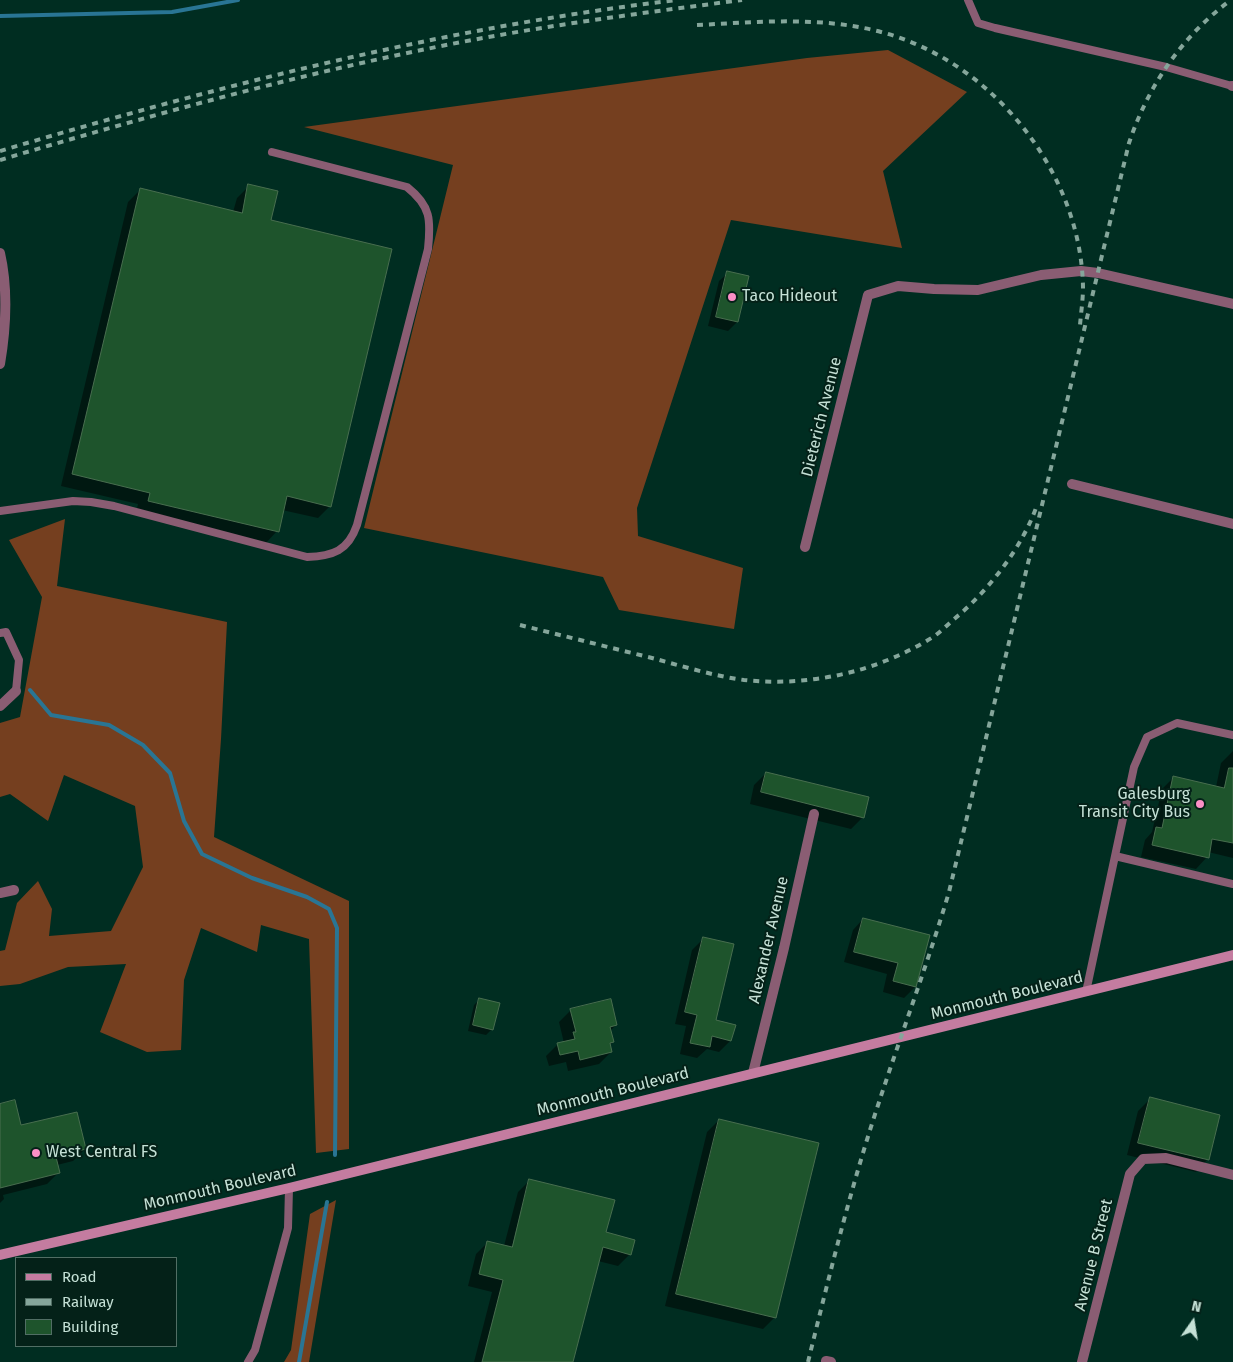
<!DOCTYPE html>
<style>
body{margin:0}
#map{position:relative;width:1233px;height:1362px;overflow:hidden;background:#002d21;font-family:"Fira Sans",sans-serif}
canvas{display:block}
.legend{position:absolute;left:15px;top:1257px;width:162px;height:90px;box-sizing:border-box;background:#042118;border:1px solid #516e64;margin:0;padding:6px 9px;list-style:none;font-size:15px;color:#c5e1d6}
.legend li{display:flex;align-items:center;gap:10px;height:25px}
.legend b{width:25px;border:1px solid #516e64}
.north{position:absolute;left:1168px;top:1297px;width:50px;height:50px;-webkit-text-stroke:4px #042118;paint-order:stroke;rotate:13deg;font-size:14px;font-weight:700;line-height:20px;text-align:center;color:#c5e1d6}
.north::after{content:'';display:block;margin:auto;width:18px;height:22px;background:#c5e1d6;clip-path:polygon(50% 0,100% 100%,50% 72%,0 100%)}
</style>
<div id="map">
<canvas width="1233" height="1362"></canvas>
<ul class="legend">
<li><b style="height:6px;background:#c47ca0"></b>Road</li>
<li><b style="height:6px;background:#85a69b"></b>Railway</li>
<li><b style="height:14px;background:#1e542c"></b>Building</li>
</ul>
<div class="north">N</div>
</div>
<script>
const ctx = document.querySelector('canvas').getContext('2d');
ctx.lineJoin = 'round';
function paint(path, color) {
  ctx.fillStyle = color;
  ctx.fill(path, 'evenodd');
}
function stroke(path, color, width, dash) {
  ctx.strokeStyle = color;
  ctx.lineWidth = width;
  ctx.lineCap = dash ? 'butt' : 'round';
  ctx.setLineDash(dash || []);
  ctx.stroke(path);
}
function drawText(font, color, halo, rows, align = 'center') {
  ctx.font = font + ' "Fira Sans",sans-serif';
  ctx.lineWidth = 4;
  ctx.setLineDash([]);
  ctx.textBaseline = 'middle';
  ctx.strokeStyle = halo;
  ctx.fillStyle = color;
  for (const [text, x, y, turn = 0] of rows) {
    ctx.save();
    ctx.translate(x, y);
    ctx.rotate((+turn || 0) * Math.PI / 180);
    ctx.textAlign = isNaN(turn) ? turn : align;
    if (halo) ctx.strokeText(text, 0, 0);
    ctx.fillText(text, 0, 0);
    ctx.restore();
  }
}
paint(new Path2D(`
 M888 50 967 92 883 171 902 248 731 220 637 508 638 536 743 568 734 629 619 610 603 577 364 528 453 165 304 127 807 58Z
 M65 519 57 586 227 622 221 739 214 837 349 901V1149L316 1153 309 939 261 925 257 952 201 928 184 980 181 1050 147 1052 100 1032 126 964 68 967 20 984 0 986V951L5 950 17 903 38 881 52 909 49 936 111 931 143 867 135 806 64 775 48 821 10 794 0 797V723L20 717 42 597 9 540Z
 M336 1200 309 1362H284L291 1350 310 1214Z`), '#753f1f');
paint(new Path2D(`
 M249 186 330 506 318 518 282 510 277 531 266 543 136 513 138 504 61 486 128 202 140 190 233 212 237 198Z
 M728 273 747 277 737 322 728 331 708 326 719 281Z
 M1233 751V858L1208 852 1207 857 1196 869 1141 857 1145 840 1152 832 1162 789 1174 777 1216 787 1221 763Z
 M766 773 863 817 851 829 750 804 754 785Z
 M863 919 928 936 915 987 904 998 883 992 887 974 844 962 853 930Z
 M704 938 715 1021 730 1041 719 1052 707 1049 697 1058 680 1054 686 1026 675 1024 692 950Z
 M480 999 492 1029 486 1035 468 1031 474 1005Z
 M571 1010 616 1025 610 1031 613 1042 609 1046 611 1052 599 1064 568 1071 566 1062 549 1066 546 1056 558 1044 564 1043 559 1022Z
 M1150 1099 1218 1116 1207 1160 1196 1172 1127 1155 1138 1111Z
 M0 1105 20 1127 85 1149 73 1161 57 1165 59 1172 47 1184 3 1195 4 1199 0 1203Z
 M719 1120 775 1317 763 1329 665 1306 707 1132Z
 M530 1180 605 1233 630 1254 618 1266 598 1261 572 1362H474L492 1292 468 1286 476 1254 488 1242 504 1246 518 1192Z`), '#0007');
stroke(new Path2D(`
 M0 16 172 12 238 0
 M30 690 51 715 109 725 143 745 170 773 184 821 202 854 252 878 307 897 329 909 337 928 335 1155
 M299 1362 327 1202`), '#297594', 4);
const building = new Path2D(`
 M248 184 278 191 271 220 392 249 331 507 287 496 279 532 148 501 150 493 72 474 140 188 242 213Z
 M727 271 749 276 738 322 716 317Z
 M1229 768H1233V843L1212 839 1209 858 1152 845 1156 827 1162 828 1173 776 1224 788Z
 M766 772 869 797 864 818 761 792Z
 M863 918 930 935 916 987 893 981 898 963 854 952Z
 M703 937 734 944 716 1020 736 1025 731 1041 712 1036 710 1047 690 1043 697 1015 685 1012Z
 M479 998 500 1003 493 1030 473 1025Z
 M611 999 617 1025 610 1027 614 1042 610 1043 612 1052 580 1060 578 1051 560 1055 557 1043 575 1039 573 1032H576L570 1009Z
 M1150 1097 1220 1115 1209 1160 1138 1143Z
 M15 1100 21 1125 77 1112 86 1149 56 1157 60 1173 0 1188V1104Z
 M719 1119 819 1143 776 1318 676 1294Z
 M529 1179 615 1200 606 1232 635 1240 631 1255 603 1247 573 1362H482L503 1280 479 1274 487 1241 512 1247Z`);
paint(building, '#1e542c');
stroke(building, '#486e4f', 1);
stroke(new Path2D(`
 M968 0 978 23 995 28 1166 67 1232 86
 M0 511 73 501 91 502 114 506 307 557C333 556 348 551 357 525L428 249C431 220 431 206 407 187L272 152
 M0 633 6 632 19 660 16 691
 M1115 856 1134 767 1147 737 1177 723 1233 735
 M1086 992 1115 856 1233 884
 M248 1362 255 1350 288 1228 289 1188`), '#8a5d73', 8);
stroke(new Path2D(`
 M1232 86H1233
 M0 253C8 288 6 328 0 364
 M1072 484 1233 524
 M805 547 868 295 898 286 934 289 978 290 1041 275 1081 271 1098 273 1233 304
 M0 706 16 691
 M0 893 14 890
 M753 1073 784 948 814 814
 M826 1361 831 1362
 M1082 1362 1130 1174 1143 1159 1166 1158 1233 1175`), '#8a5d73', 10);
stroke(new Path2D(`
 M0 1255 289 1188 1233 955`), '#c47ca0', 10);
stroke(new Path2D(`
 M697 25C758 22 821 16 881 32 992 61 1081 172 1083 287 1083 300 1081 313 1080 325
 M0 151C222 85 447 27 677 0
 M0 160C138 119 277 80 417 51 525 28 634 14 742 0
 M520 625C564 636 608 647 652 658 682 666 714 676 744 680 810 687 877 672 933 637 942 631 950 622 959 615 991 587 1023 546 1037 505
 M808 1362C826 1289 844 1215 866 1143 892 1058 924 976 949 892L1129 143C1148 86 1182 36 1231 0`), '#85a69b', 4, [6, 6]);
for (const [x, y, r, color] of [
 [732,297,5,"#fb8fc5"],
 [1200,804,5,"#fb8fc5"],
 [36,1153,5,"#fb8fc5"]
]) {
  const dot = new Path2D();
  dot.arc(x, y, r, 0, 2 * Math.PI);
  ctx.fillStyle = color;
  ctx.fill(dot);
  stroke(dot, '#042118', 2);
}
drawText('16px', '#c5e1d6', '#042118', [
 ["Taco Hideout",742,297],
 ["Galesburg",1190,795,"right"],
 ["Transit City Bus",1190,813,"right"],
 ["West Central FS",46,1153]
], 'left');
drawText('16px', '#c5e1d6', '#042118', [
 ["Dieterich Avenue",822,417,-76],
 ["Alexander Avenue",769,940,-77],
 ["Monmouth Boulevard",1007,996,-14],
 ["Monmouth Boulevard",613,1092,-14],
 ["Monmouth Boulevard",220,1188,-13],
 ["Avenue B Street",1094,1255,-76]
]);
</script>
